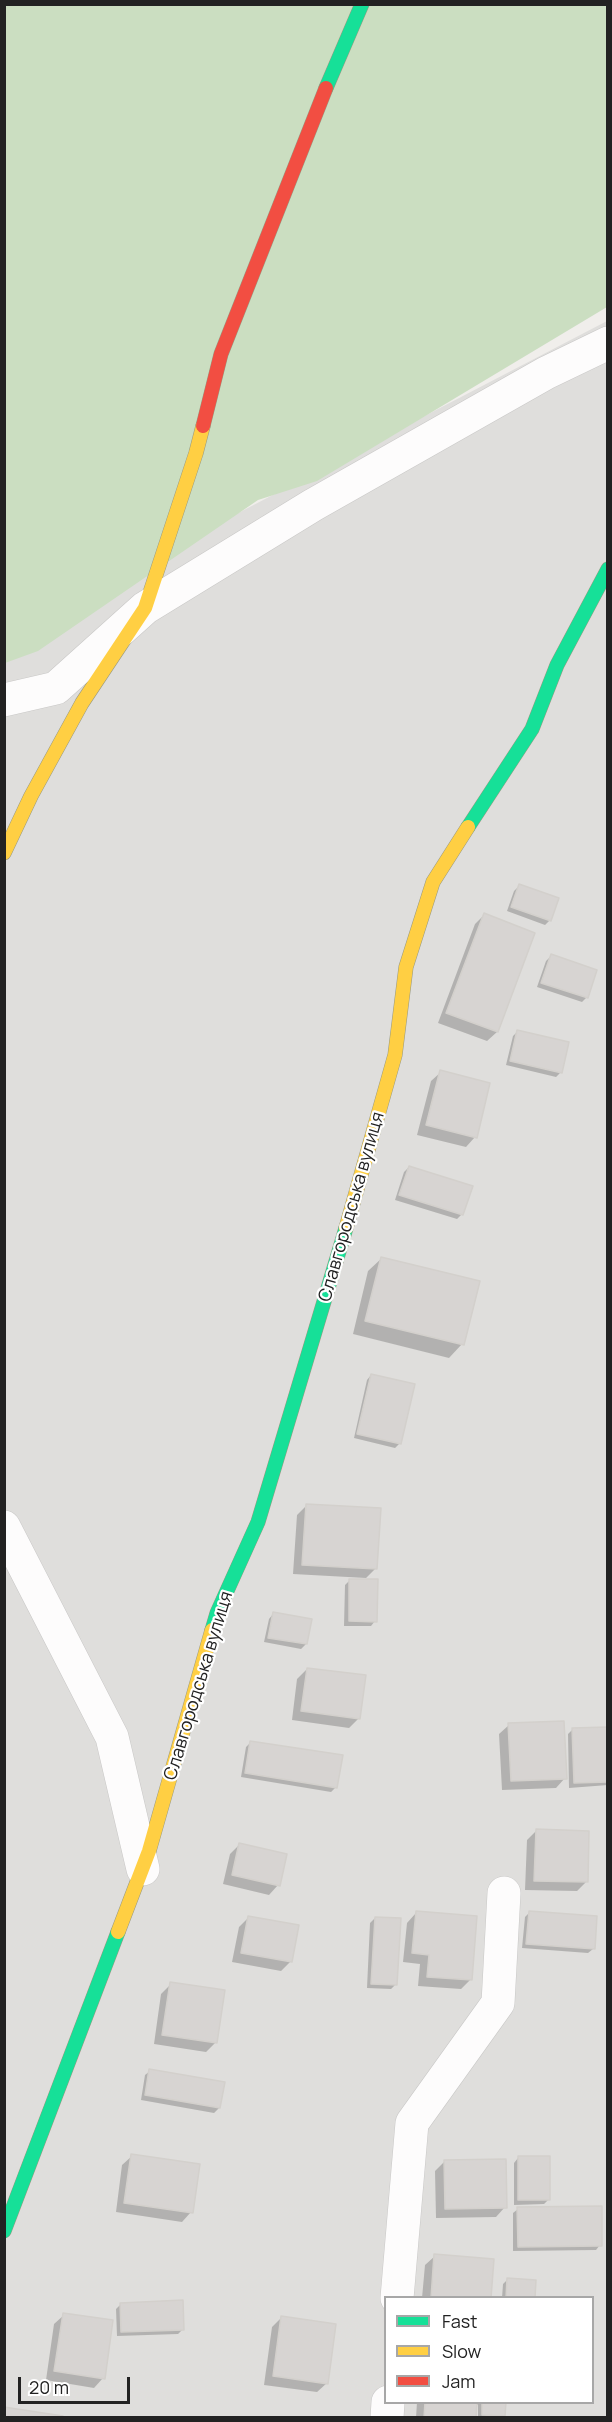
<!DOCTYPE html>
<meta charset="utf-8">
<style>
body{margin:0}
#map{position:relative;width:612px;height:2422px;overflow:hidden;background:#f0eeeb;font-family:Manrope,sans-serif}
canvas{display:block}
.frame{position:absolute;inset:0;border:6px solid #222;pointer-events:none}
.legend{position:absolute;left:384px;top:2296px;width:210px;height:108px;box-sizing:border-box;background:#fff;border:2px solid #a7a7a7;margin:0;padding:8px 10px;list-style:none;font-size:18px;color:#222}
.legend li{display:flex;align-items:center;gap:12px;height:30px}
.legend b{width:30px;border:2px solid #a7a7a7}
.scale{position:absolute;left:18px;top:2377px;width:112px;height:27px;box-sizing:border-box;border:3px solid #222;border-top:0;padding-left:8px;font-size:18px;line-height:21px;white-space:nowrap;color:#222;-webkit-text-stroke:4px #fff;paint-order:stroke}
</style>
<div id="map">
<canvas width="612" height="2422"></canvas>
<div class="frame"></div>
<ul class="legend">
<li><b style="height:8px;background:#16e098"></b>Fast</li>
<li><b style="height:8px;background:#ffcf43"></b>Slow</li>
<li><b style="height:8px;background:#f24e42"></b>Jam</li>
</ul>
<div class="scale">20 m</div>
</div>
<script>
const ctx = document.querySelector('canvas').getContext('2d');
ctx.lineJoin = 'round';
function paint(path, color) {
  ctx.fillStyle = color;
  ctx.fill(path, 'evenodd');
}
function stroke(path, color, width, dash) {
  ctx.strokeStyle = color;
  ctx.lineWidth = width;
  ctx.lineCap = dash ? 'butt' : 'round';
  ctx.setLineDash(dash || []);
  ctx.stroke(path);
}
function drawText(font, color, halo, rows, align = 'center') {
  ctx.font = font + ' Manrope,sans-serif';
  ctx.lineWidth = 4.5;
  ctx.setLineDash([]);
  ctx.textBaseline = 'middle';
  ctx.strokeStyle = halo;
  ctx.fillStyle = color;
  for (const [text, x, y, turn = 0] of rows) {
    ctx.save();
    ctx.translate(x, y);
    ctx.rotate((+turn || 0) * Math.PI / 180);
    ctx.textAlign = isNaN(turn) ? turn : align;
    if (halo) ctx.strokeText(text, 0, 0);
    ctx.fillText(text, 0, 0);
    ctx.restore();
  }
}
paint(new Path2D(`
 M607 321V2417H5L4 644 171 548ZM386 2298H592V2402H386Z`), '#dfdedc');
paint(new Path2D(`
 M5 5H607V307L317 481 258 500 38 651 5 663Z`), '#cbdec1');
paint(new Path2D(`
 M519 886 550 920 545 925 507 911 514 891Z
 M484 915 497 1032 487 1041 438 1023 475 924Z
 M551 956 586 998 582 1002 537 987 546 961Z
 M518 1031 561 1072 556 1077 506 1065 513 1036Z
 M441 1072 475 1137 466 1147 417 1135 431 1081Z
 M409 1167 462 1214 457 1219 395 1200 404 1172Z
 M382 1258 462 1344 449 1358 353 1334 368 1271Z
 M371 1375 400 1443 395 1448 354 1438 367 1380Z
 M307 1505 376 1568 366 1578 293 1574 297 1515Z
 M350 1580 375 1621 371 1626H344L345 1585Z
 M273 1614 306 1644 301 1649 264 1642 269 1619Z
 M307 1669 359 1718 349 1728 292 1720 297 1679Z
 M509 1725 565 1778 556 1788 502 1790 499 1734Z
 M608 1728V1785L569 1788 568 1734 573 1729Z
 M251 1742 336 1787 331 1792 241 1777 246 1747Z
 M536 1831 586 1882 577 1891 525 1890 527 1840Z
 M240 1844 278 1885 269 1895 223 1884 230 1854Z
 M416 1913 471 1979 461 1989 418 1986 420 1964 403 1962 407 1923Z
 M529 1913 593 1949 588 1953 522 1948 525 1917Z
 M248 1918 291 1961 281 1971 232 1962 239 1927Z
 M375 1918 396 1984 391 1989 367 1988 370 1923Z
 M171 1984 216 2042 206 2052 154 2044 161 1994Z
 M150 2071 219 2108 214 2113 141 2100 145 2075Z
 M132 2156 191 2212 182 2222 116 2212 122 2165Z
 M518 2158 549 2199 544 2204 514 2205V2163Z
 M445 2161 505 2207 496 2217 436 2218 435 2171Z
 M518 2209 600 2245 596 2250 513 2251V2213Z
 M435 2256 489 2298H422L425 2265Z
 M508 2279 534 2298H502L503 2284Z
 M121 2304 183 2329 178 2334 117 2336 116 2309Z
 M64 2315 103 2378 94 2388 46 2380 54 2324Z
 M281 2318 327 2383 317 2392 264 2385 272 2327Z
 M417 2402H504V2415L501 2418H478V2405L476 2404 475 2418H416Z`), '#0003');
const building = new Path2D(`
 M519 884 559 898 551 921 511 907Z
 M484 913 535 933 498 1032 446 1013Z
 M551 954 597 970 588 998 541 983Z
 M517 1030 569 1042 562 1073 510 1061Z
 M440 1070 490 1083 477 1138 426 1125Z
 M409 1166 473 1186 463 1215 399 1195Z
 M381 1257 480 1281 464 1345 365 1321Z
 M371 1374 415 1384 401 1444 357 1434Z
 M306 1504 381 1508 377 1569 302 1565Z
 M349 1579H378L377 1622 349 1621Z
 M273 1612 312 1619 307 1644 268 1638Z
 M307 1668 366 1675 360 1719 301 1711Z
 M564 1721 567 1779 511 1781 508 1723Z
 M608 1727V1782L574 1783 572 1728Z
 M250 1741 343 1755 337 1788 245 1773Z
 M536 1829 589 1831 588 1882 534 1881Z
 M239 1843 287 1854 280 1886 232 1875Z
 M416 1911 477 1916 472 1980 427 1977 429 1955 412 1953Z
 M529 1911 597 1916 595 1949 526 1944Z
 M248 1916 299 1925 292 1962 241 1953Z
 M375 1917 401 1918 397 1985 371 1984Z
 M170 1982 225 1990 217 2043 162 2035Z
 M149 2069 225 2082 220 2108 145 2095Z
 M131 2154 200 2164 193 2213 124 2203Z
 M518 2156H550V2200H518Z
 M506 2159 507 2208 445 2209 444 2160Z
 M602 2206V2246L518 2247 517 2207Z
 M434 2254 494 2259 491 2298H431Z
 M507 2278 536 2280 535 2298H506Z
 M183 2300 184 2330 121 2332 120 2303Z
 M63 2313 113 2320 105 2379 54 2371Z
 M281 2316 336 2324 328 2384 273 2376Z
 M425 2402H477L476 2418H424Z
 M482 2402H506L505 2416 482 2415Z
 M4 2407 63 2416 62 2418H4Z`);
paint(building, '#d7d4d2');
stroke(building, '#d3d0cc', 1.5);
const street = new Path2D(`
 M4 700 56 688 145 608 313 505 546 373 608 343
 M4 1527 112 1737 143 1869
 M397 2298 412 2123 498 2003 504 1893
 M387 2418 388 2402`);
const fast = new Path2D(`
 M326 88 362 4
 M468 827 532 729 557 665 608 569
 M212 1630 217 1613 258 1522 346 1228
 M4 2231 118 1932`);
const slow = new Path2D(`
 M4 853 31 796 82 703 145 608 196 453 203 426
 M346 1228 395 1055 406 967 433 882 468 827
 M118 1932 149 1851 212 1630`);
const jam = new Path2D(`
 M203 426 221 354 326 88`);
stroke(street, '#c9c8c7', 34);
stroke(fast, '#999a82', 15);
stroke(slow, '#999a82', 15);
stroke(jam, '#999a82', 15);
stroke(street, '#fdfcfc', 33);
stroke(fast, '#16e098', 14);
stroke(slow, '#ffcf43', 14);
stroke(jam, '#f24e42', 14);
drawText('18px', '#222', '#fff', [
 ["Славгородська вулиця",352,1207,-74],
 ["Славгородська вулиця",199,1686,-73]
]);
</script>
